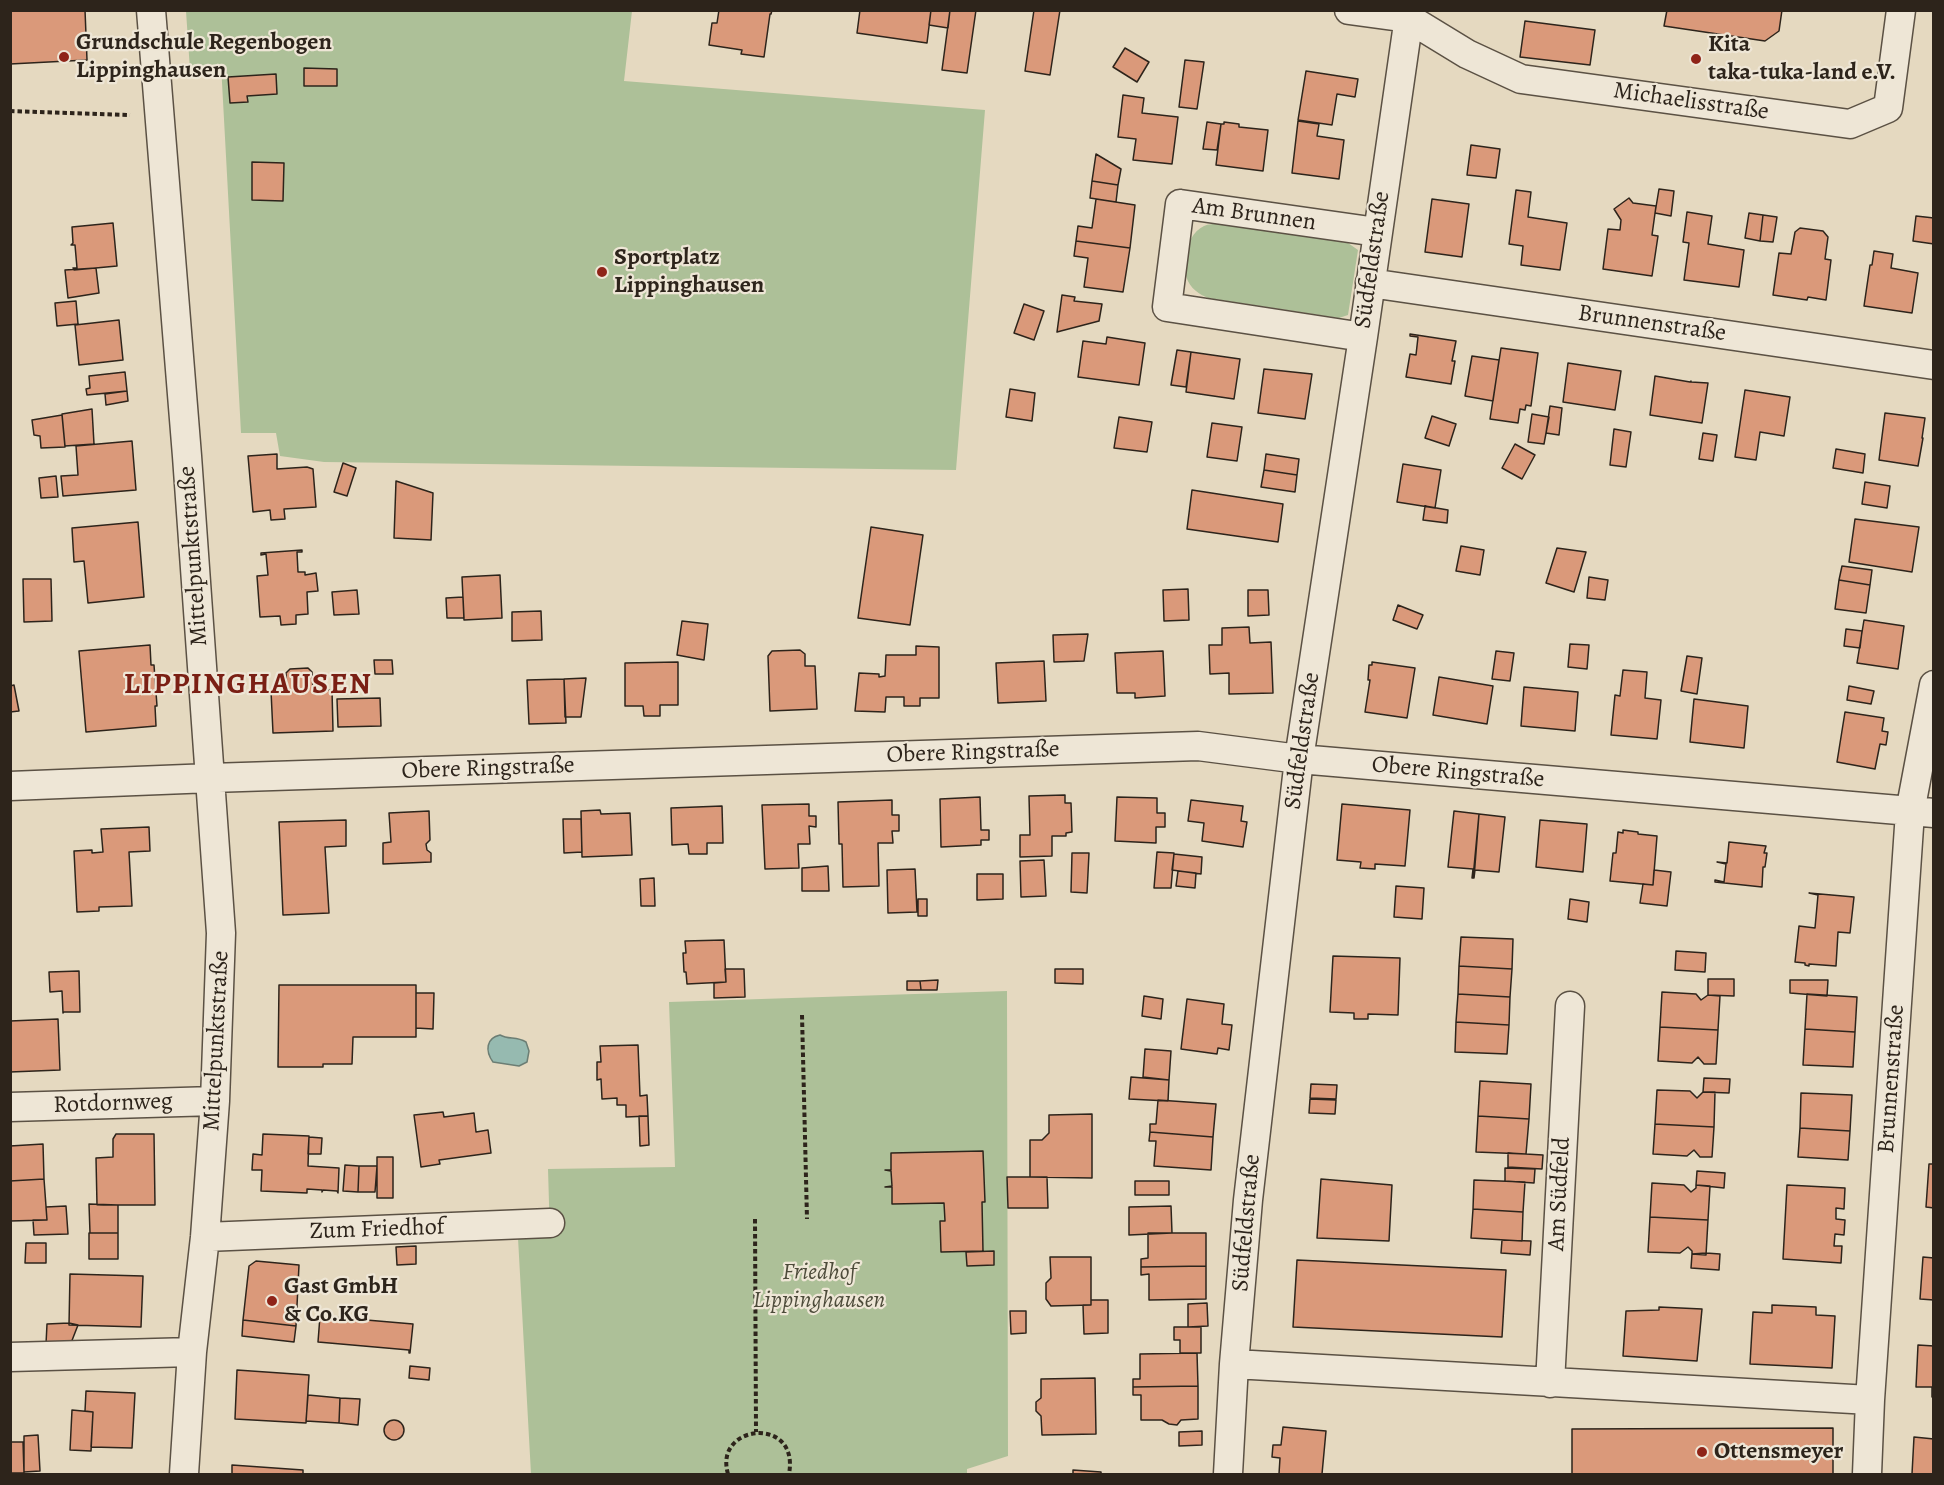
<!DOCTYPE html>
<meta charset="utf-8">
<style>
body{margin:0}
#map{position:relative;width:1944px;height:1485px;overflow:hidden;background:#e5d9c0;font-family:Alegreya,serif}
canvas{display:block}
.frame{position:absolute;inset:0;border:12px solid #2d241b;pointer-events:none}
</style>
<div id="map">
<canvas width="1944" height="1485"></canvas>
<div class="frame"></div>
</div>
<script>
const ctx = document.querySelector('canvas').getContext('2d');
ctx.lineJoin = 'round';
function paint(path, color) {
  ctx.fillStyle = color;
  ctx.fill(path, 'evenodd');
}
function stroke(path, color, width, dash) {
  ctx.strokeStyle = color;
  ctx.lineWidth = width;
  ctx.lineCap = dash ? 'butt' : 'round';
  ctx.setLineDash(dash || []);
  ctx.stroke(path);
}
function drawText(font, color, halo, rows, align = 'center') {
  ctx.font = font + ' Alegreya,serif';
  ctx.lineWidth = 4.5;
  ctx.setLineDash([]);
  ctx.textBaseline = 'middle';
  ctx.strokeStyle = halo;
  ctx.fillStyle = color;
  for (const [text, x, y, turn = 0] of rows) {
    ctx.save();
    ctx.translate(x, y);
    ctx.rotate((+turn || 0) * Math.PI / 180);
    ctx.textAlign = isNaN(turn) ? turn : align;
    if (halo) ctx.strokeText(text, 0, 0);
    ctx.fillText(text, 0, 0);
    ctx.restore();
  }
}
paint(new Path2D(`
 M186 11H632L624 81 985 110 956 470 324 462 280 456 276 433H241L221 64 190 70Z
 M1218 223 1348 243 1358 250 1348 315 1339 318 1208 298C1204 296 1199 294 1196 291 1177 277 1183 236 1204 226 1208 224 1214 224 1218 223Z
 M1007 991 1008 1456 967 1469V1474H531L518 1238 550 1237 548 1169 675 1167 669 1002Z`), '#adc098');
const water = new Path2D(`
 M500 1035C509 1040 516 1036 526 1042L529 1051 527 1062 519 1066 493 1062C485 1051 486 1038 500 1035Z`);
paint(water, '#96bab0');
stroke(water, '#6c7e74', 1.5);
const building = new Path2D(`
 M10 10H85L87 60 10 64Z
 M719 10H772L771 14H770L764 57 741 54 742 50 709 45 712 23H717Z
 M860 10H931L927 43 857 33Z
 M931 10H950L948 28 929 25Z
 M950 10H976L967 73 942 70Z
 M1034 10H1060L1050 75 1025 71Z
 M1667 10H1782L1779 31 1765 41 1664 26Z
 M1525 21 1595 30 1590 65 1520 57Z
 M1125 48 1149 62 1137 82 1113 67Z
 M1185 60 1204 62 1197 109 1179 107Z
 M304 68 337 69V86H304Z
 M1306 71 1358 79 1355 97 1337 94 1332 125 1298 120Z
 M276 74 277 94 247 96 248 102 230 103 228 77Z
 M1123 95 1144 98 1142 113 1178 117 1172 164 1133 160 1136 139 1118 137Z
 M1298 121 1319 124 1317 136 1344 140 1339 179 1292 173Z
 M1207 122 1221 124 1217 150 1203 149Z
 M1224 122 1239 124V127L1268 130 1263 171 1216 165 1221 124H1224Z
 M1471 145 1500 149 1496 178 1467 175Z
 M1096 154 1121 169 1118 185 1092 181Z
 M252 162 284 163 283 201 252 200Z
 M1092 181 1118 185 1116 202 1090 198Z
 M1659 189 1674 191 1671 216 1655 213Z
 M1516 190 1531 192 1528 217 1567 223 1560 270 1521 265 1523 246 1509 244Z
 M1629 198 1633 203 1656 206 1652 235 1658 236 1652 276 1603 269 1608 229 1620 230 1621 220 1614 209Z
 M1096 199 1135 205 1130 248 1076 241 1078 226 1092 228Z
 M1432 199 1469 204 1462 257 1425 252Z
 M1687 212 1712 216 1708 244 1744 250 1739 287 1684 280 1689 243 1683 242Z
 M1749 213 1763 215 1760 241 1745 238Z
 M1763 215 1777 217 1773 242 1760 241Z
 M1916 216 1934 218V244L1913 241Z
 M113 223 117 266 74 270 73 268H77L75 245H71L73 243 72 227Z
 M1800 228 1823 231 1828 237 1825 259 1831 260 1826 300 1808 297 1807 300 1773 295 1779 253 1791 254 1795 232Z
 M1076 241 1130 248 1123 292 1084 287 1088 258 1074 256Z
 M1874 251 1893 254 1891 268 1918 273 1912 313 1864 306 1870 265H1872Z
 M96 268 99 293 68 298 65 270Z
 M1062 295 1075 297 1074 301 1102 304 1099 321 1057 332Z
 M76 301 78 324 57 326 55 303Z
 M1024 304 1044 311 1034 340 1014 333Z
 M119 320 123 360 79 365 75 325Z
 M1410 334 1456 341 1452 361H1455L1451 384 1406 377 1410 354 1416 355 1418 337 1410 336Z
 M1107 337 1145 343 1139 385 1078 377 1083 341 1106 344Z
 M1501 348 1538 353 1531 406 1526 405 1525 410 1520 409 1518 423 1490 419Z
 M1177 350 1191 352 1186 387 1171 385Z
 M1191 352 1240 359 1234 399 1186 392Z
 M1472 356 1499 360 1493 401 1465 396Z
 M1568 363 1621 371 1615 410 1563 402Z
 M1264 369 1312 374 1305 419 1258 413Z
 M125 372 127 391 87 395 86 389 90 388 89 376Z
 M1655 376 1690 382 1691 381V382L1708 383 1702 423 1650 415Z
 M1010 389 1035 393 1032 421 1006 417Z
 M1745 390 1790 397 1784 436 1760 432 1756 460 1735 457Z
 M127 391 128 401 106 405 105 394Z
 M1550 406 1562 408 1559 435 1546 433Z
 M92 409 94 444 65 446 62 414Z
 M1885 413 1925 418 1922 438H1923L1918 466 1879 460Z
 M1532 414 1549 417 1544 444 1528 442Z
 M62 415 65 447 41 448 40 436 34 435 32 420Z
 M1432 416 1456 424 1449 446 1425 438Z
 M1119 417 1152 422 1147 452 1114 448Z
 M1212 423 1242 427 1237 461 1207 457Z
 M1614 429 1631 432 1626 467 1610 465Z
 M1703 433 1717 435 1713 461 1699 459Z
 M132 441 136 490 63 496 61 476 78 475 76 446Z
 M1515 444 1535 455 1522 479 1502 468Z
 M1836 449 1865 454 1863 473 1833 468Z
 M277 454V469L307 467 313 469 316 507 284 509 285 519 271 520 270 510 253 512 248 456Z
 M1266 454 1299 459 1297 475 1264 470Z
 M343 463 356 468 347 496 334 492Z
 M1403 464 1441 470 1435 508 1397 502Z
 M1264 470 1297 475 1295 492 1261 487Z
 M56 476 58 497 41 498 39 478Z
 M396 481 433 493 431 540 394 538Z
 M1865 482 1890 486 1887 508 1862 504Z
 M1192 490 1283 504 1278 542 1187 529Z
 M1425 506 1448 510 1447 523 1423 520Z
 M1855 519 1919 527 1912 572 1849 562Z
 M138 522 144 597 88 603 84 561 74 562 72 528Z
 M871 527 923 535 910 625 858 618Z
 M1461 546 1484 550 1480 575 1456 571Z
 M1557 548 1586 552 1574 592 1546 583Z
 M302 550V552H297L298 572H305V575L316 573 318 591 307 592 308 614 296 615V624L281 625 280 616 260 617 257 576 268 575 266 554 261 555V553Z
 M1842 566 1872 570 1870 585 1839 580Z
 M500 575 502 618 464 620 462 577Z
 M1589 577 1608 580 1605 600 1587 598Z
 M23 579H51L52 621 24 622Z
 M1839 580 1870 585 1866 613 1835 609Z
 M1188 589 1189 620 1164 621 1163 590Z
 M357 590 359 614 334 615 332 592Z
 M1248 590H1268L1269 615 1248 616Z
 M463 597 464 618H447L446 598Z
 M1398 605 1423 615 1417 629 1393 620Z
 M541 611 542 640 512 641V612Z
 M1864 620 1904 626 1898 669 1857 663Z
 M682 621 708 624 704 660 677 655Z
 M1249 627 1250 643 1271 642 1273 693 1229 694V673L1210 674 1209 645H1222V628Z
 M1846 629 1862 631 1860 648 1844 646Z
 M1088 634 1084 661 1054 662 1053 635Z
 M1570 644 1589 645 1587 669 1568 667Z
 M150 645 151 665H154L157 706H155L156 726 86 732 79 651Z
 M916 646 939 647V698H920V706H904V697H886L885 712 855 711 859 673 879 674V677L885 676 886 655H916Z
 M800 650 805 654V666H815L817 709 770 711 768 656 772 651Z
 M1163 651 1165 696 1135 698V693H1117L1115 653Z
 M1496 651 1514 653 1510 681 1492 679Z
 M1687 656 1702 658 1697 694 1681 691Z
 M374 660H392L393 674H375Z
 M1044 661 1046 701 998 703 996 663Z
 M678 662V705H660V716H644L643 706H625V663Z
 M1372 662 1415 668 1407 718 1365 712 1370 680H1368L1369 665H1372Z
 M308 668 312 672 313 690H332L333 731 273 733 271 691H287L286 673 290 669Z
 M1623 670 1647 672 1645 698 1661 700 1657 739 1611 735 1615 695 1620 696Z
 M1439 677 1493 686 1487 724 1433 715Z
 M586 678 581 717H565L564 679Z
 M564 679 566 723 529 724 527 680Z
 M14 685 19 711 10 712V686Z
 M1849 686 1874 691 1871 704 1847 700Z
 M1524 687 1578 692 1575 731 1521 726Z
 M380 698 381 726 338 727 337 699Z
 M1694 699 1748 706 1744 748 1690 742Z
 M1845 712 1884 718 1882 731 1888 732 1886 745 1880 744 1875 769 1837 762Z
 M1065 795V803H1071L1072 832 1066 833V836H1052V856L1020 857V835H1030L1029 796Z
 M980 797 981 830H989V840H981V845L941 847 940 799Z
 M1117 797 1157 798V813H1165V827H1156V843L1115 841Z
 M892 800V815H899V831H892L893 843H878L879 886 843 887 842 844H839L838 802Z
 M1191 800 1243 806 1241 821 1247 822 1243 847 1202 841 1204 823 1188 821Z
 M809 804V816H816V827L809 826 810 844H798L799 868 765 869 762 805Z
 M1342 804 1410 810 1405 866 1375 864V869L1360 868 1361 862 1337 860Z
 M722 806 723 843H707V854H689L688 844 672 845 671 808Z
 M600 810 601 814 630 813 632 855 582 857 581 811Z
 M429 811 430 840 426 844 427 850 431 853V862L383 864V843L391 842 389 813Z
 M1454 811 1479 814 1473 878H1472L1473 869 1448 867Z
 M1479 814 1505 817 1499 872 1475 870 1474 878Z
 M563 819H581L582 852 564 853Z
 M346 820V846L325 847 329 913 283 915 279 822Z
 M1540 820 1587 824 1583 872 1536 867Z
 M149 827 150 851 129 852 132 906 99 907V911L77 912 74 851 92 850V853L103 852 101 829Z
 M1623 830 1638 832V834L1657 836 1653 885 1610 881 1613 853H1616L1618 832 1623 833Z
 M1729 842 1766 846 1764 853H1767L1765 867H1763L1762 887 1715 882V880L1724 882 1726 864 1717 862 1727 863Z
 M1157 852 1174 853 1171 888H1154Z
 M1072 853H1089L1087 893 1071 892Z
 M1174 854 1202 857 1201 874 1172 870Z
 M1044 860 1046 896 1021 897 1020 861Z
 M828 866 829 891H802V868Z
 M915 869 917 912 888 913 887 870Z
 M1654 870 1671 872 1667 906 1640 903 1643 884 1653 885Z
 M1178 871 1196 873 1195 888 1176 886Z
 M977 874H1003V899L977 900Z
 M654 878 655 906H641L640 879Z
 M1396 886 1424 888 1422 919 1394 917Z
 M1809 893 1854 897 1850 933 1838 932 1836 966 1809 964V966L1805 965V963L1795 962 1799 926 1815 928 1818 895Z
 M918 899H927V916H918Z
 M1570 899 1589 902 1587 922 1568 919Z
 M1461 937 1513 939 1512 969 1459 966Z
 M724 940 726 982 687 984 686 972H684L683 953H686L685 941Z
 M1676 951 1706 953 1705 972 1675 970Z
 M1333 956 1400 958 1398 1015 1368 1014V1019H1354V1013L1330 1012Z
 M1459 966 1512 969 1510 997 1458 994Z
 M725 969H744L745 997 714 998V983L726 982Z
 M1055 969H1083V984L1055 983Z
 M79 971 80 1012H64L63 1013 62 991 50 992 49 972Z
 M1708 979H1734V996L1708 995Z
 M938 980 937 990H921L920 981Z
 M1790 980H1828L1827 996 1790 993Z
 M907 981H920L921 990H907Z
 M279 985H416V1037H353L352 1064H323V1067H278Z
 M1662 992 1696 994 1701 1000 1708 995 1720 996 1718 1030 1660 1027Z
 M416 993H434L433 1029 416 1028Z
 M1458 994 1510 997 1509 1025 1456 1022Z
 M1807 994 1857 997 1855 1032 1805 1029Z
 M1144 996 1163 999 1161 1019 1142 1016Z
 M1187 999 1224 1004 1222 1024 1232 1025 1229 1050 1218 1048 1217 1054 1181 1049Z
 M58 1019 60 1070 10 1072V1021Z
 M1456 1022 1509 1025 1507 1054 1455 1052Z
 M1660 1027 1718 1030 1716 1064H1704L1698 1057 1692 1063 1658 1061Z
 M1805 1029 1855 1032 1853 1067 1803 1065Z
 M638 1045 640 1096 647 1095 648 1116 626 1117V1105H617V1098L602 1099 601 1079 597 1080V1062H601L600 1046Z
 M1145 1049 1171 1051 1169 1080 1143 1077Z
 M1131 1077 1169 1080 1168 1101 1129 1099Z
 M1704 1078 1730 1079 1729 1093 1703 1092Z
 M1480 1081 1531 1084 1529 1119 1478 1116Z
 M1311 1084 1337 1085 1336 1099 1310 1098Z
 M1657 1090 1690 1091 1697 1098 1703 1092H1715L1714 1127 1655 1124Z
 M1801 1093 1852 1095 1850 1131 1800 1128Z
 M1310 1099 1336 1100 1335 1114 1309 1113Z
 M1158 1100 1216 1104 1213 1137 1150 1132V1124H1156Z
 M443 1112 444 1117 474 1113 476 1132 488 1130 491 1153 439 1160 440 1164 421 1167 414 1115Z
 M1092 1114V1178L1030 1177V1140H1042L1049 1133V1115Z
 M639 1116H648L649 1145 640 1146Z
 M1478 1116 1529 1119 1526 1154 1476 1152Z
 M1655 1124 1714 1127 1712 1157H1700L1694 1150 1687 1156 1653 1154Z
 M1800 1128 1850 1131 1848 1160 1798 1157Z
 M1150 1132 1213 1137 1211 1170 1154 1166 1156 1141H1149Z
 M116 1134H154L155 1205H97L96 1158 113 1157V1139Z
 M263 1134 309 1136 308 1166 339 1168 338 1193 337 1191 323 1190 322 1192V1190L307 1189V1193L261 1191 262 1170H252L253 1154 262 1155Z
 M309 1137 322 1138 321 1154H308Z
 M43 1144 44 1179 10 1181V1146Z
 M983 1151 985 1202H982L983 1251 941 1252 940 1221H945L944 1203 892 1204V1187H885L892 1186 891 1171 885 1170H891V1153Z
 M1508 1153 1543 1155 1542 1169 1508 1167Z
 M377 1157H393V1198H377Z
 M1929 1164H1934V1208L1926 1207Z
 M345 1165 359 1166 358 1192 343 1191Z
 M359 1166H377L375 1192H358Z
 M1505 1168 1535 1169 1534 1183 1505 1181Z
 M1697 1171 1725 1173 1724 1188 1696 1185Z
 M1007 1177H1047L1048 1208H1008Z
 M44 1179 47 1220 10 1221V1181Z
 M1321 1179 1392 1185 1389 1241 1317 1238Z
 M1474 1180 1525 1182 1523 1212 1473 1209Z
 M1135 1181H1169V1195H1135Z
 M1652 1183 1684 1185 1691 1192 1696 1188V1185L1710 1186 1708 1220 1650 1217Z
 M1787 1185 1845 1188 1844 1209 1836 1208V1219L1845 1220 1844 1235 1835 1234 1834 1246H1842L1841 1263 1783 1259Z
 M89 1204 118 1205V1233H90Z
 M66 1206 68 1234 34 1235 33 1220H47L46 1207Z
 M1171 1206 1172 1233 1129 1235V1207Z
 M1473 1209 1523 1212 1522 1241 1471 1238Z
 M1650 1217 1708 1220 1706 1255 1692 1254V1251L1688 1247 1680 1253 1648 1252Z
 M89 1233H118V1259H89Z
 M1148 1233H1206V1266L1141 1267V1259L1148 1258Z
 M1502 1240 1531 1241 1530 1255 1501 1253Z
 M26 1243H46V1263H25Z
 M416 1246V1264L397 1265 396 1247Z
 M994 1251V1265L967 1266 966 1252Z
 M1706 1253 1720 1254 1719 1270 1691 1268 1692 1254Z
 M1050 1257H1091V1305L1051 1306 1046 1299V1283L1051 1278Z
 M1923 1257 1934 1258V1300L1920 1299Z
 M1297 1260 1506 1270 1502 1337 1293 1327Z
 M256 1261 299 1265 296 1326 243 1320 249 1266Z
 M1206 1266V1299L1149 1300V1274L1141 1275V1267Z
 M70 1274 143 1276 141 1327 69 1325Z
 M1091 1300H1108V1333L1084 1334 1083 1305H1091Z
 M1207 1303 1208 1326 1188 1327V1304Z
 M1772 1305 1816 1307V1315L1835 1316 1832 1368 1750 1364 1753 1312 1772 1313Z
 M1659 1307 1702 1309 1697 1361 1623 1356 1626 1311 1659 1310Z
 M1010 1311H1026V1333L1011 1334Z
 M320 1316 413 1324 410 1353H409V1350L318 1342Z
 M243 1320 296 1326 294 1342 242 1336Z
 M69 1323 78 1325 71 1343 46 1344 47 1324Z
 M1174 1327H1201V1353H1180V1340H1174Z
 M1918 1345 1934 1346V1397H1932V1387H1916Z
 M1197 1353 1198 1386 1133 1387V1379H1140V1354Z
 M410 1366 430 1368 429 1380 409 1378Z
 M237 1370 309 1375 306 1423 235 1419Z
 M1095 1378 1096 1434 1042 1435 1041 1416 1036 1411V1402L1041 1398V1379Z
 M1198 1386V1419L1181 1420 1177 1425 1169 1424 1162 1420H1141V1395H1133V1387Z
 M86 1391 135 1393 132 1448 91 1447 93 1412 85 1411Z
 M308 1395 340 1398 339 1423 306 1421Z
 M340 1398 360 1399 358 1425 339 1423Z
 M72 1410 93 1412 91 1451 70 1450Z
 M384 1430a10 10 0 1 1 20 0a10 10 0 1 1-20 0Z
 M1283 1427 1326 1431 1322 1474H1279L1280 1458 1272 1457 1273 1445H1281Z
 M1833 1428V1474H1572V1429Z
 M1202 1431V1445L1179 1446V1432Z
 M38 1435 40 1471 24 1472V1436Z
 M1914 1437 1934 1439V1474H1912Z
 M10 1442H23L24 1473H10Z
 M232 1465 303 1470V1474H232Z
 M1073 1470 1101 1472V1474H1073Z`);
paint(building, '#da997a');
stroke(building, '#2d241b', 1.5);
const minor = new Path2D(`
 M151 10 187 456 221 933 215 1101 205 1237 192 1352 184 1474
 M1349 10 1408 18 1467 54 1521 79 1850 124 1888 108 1901 10
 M1370 283 1934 365
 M1363 337 1167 307 1180 204 1377 232
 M10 786 211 778 1198 746 1299 759 1934 813
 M10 1107 215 1101
 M205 1237 550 1223
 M10 1357 192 1352
 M1234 1364 1870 1400
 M1550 1383 1570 1006
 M1228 1474 1234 1364 1248 1200 1299 759 1363 337 1410 10
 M1867 1474 1870 1400 1910 812 1934 685`);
stroke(minor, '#5b5144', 31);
stroke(new Path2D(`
 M10 111 130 115
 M802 1015 807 1219
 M755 1219 756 1432
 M728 1474C713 1424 800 1415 789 1474`), '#2d241b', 4, [4.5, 3]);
stroke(minor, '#eee6d6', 28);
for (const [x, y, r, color] of [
 [64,57,6,"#8f2418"],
 [1696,59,6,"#8f2418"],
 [602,272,6,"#8f2418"],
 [272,1301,6,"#8f2418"],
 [1702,1452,6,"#8f2418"]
]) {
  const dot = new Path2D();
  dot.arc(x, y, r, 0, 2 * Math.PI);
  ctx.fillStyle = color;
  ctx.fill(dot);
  stroke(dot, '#eee6d6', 2);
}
drawText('bold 24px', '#2d241b', '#eee6d6', [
 ["Grundschule Regenbogen",76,43],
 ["Lippinghausen",76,71],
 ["Kita",1708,45],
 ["taka-tuka-land e.V.",1708,73],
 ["Sportplatz",614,258],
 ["Lippinghausen",614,286],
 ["Gast GmbH",284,1287],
 ["& Co.KG",284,1315],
 ["Ottensmeyer",1714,1452]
], 'left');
drawText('24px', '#2d241b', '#eee6d6', [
 ["Michaelisstraße",1691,102,8],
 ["Am Brunnen",1254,215,8],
 ["Südfeldstraße",1373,260,-82],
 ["Brunnenstraße",1652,324,8],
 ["Mittelpunktstraße",194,556,-94],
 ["Südfeldstraße",1303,741,-82],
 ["Obere Ringstraße",973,753,-2],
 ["Obere Ringstraße",488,769,-2],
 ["Obere Ringstraße",1458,773,5],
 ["Mittelpunktstraße",217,1041,-87],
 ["Brunnenstraße",1892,1079,-86],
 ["Rotdornweg",113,1104,-2],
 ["Am Südfeld",1560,1194,-87],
 ["Südfeldstraße",1247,1223,-85],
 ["Zum Friedhof",377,1230,-2]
]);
drawText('italic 24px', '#4d4b3a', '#eee6d6', [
 ["Friedhof",819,1273],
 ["Lippinghausen",819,1301]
]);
ctx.letterSpacing = '1.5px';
drawText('bold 30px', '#7a1f14', '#eee6d6', [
 ["LIPPINGHAUSEN",248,686]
]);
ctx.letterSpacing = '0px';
</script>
